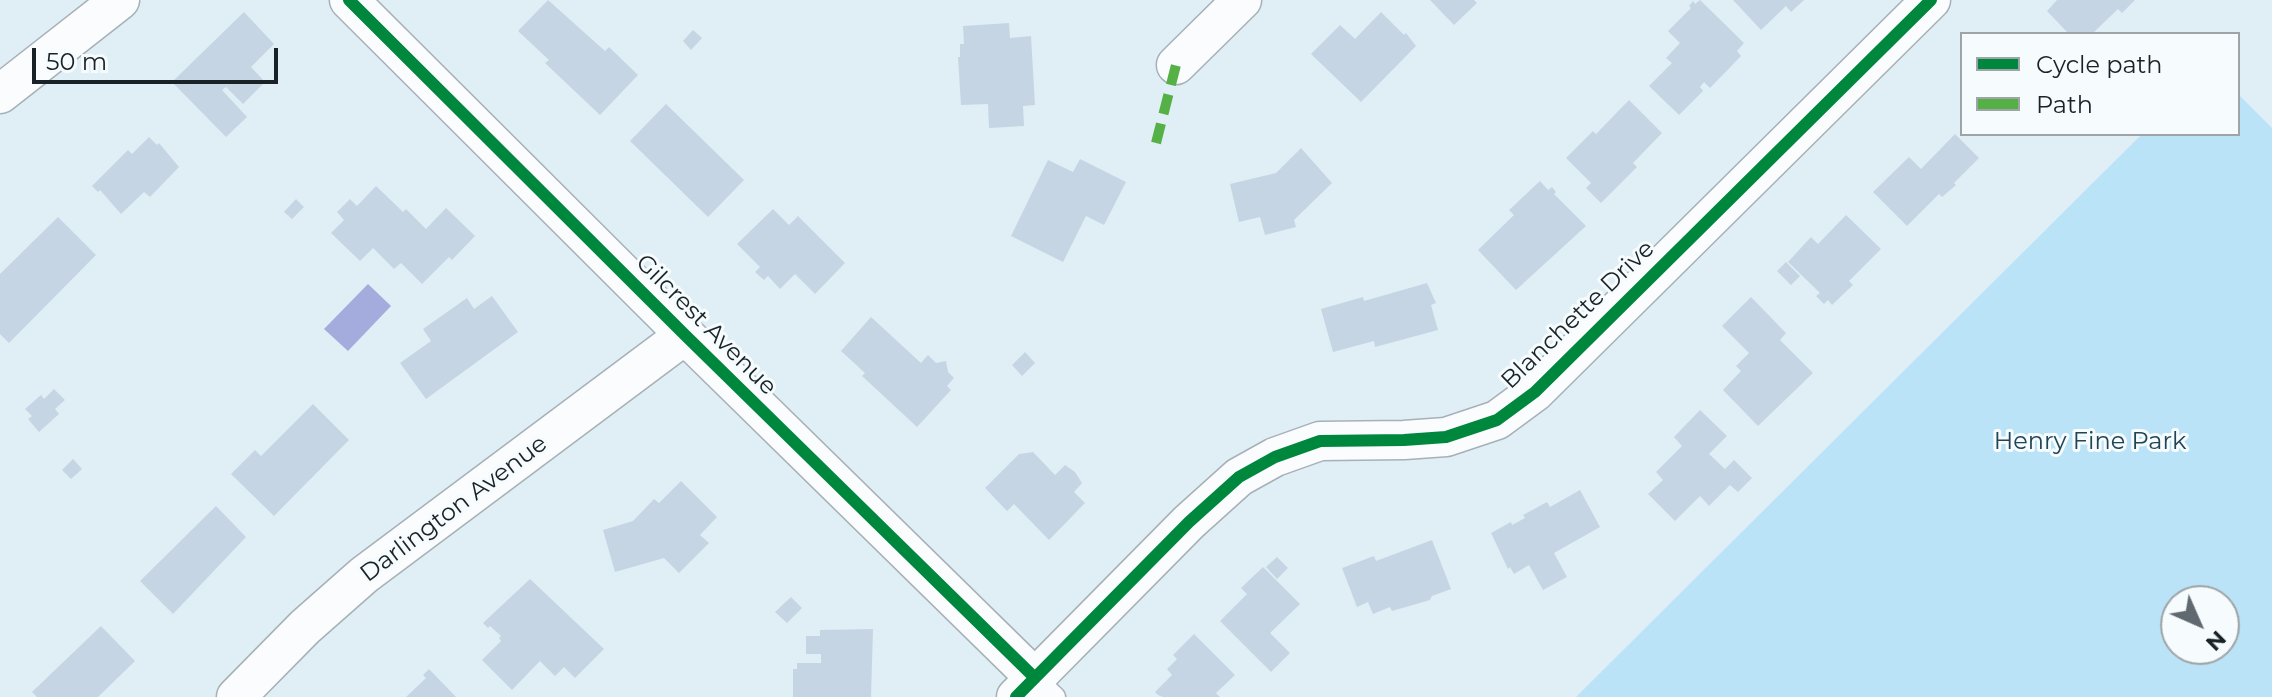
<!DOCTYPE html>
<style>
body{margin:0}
#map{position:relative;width:2272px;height:697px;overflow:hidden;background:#e0eef6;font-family:Montserrat,sans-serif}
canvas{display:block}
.legend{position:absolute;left:1960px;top:32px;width:280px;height:104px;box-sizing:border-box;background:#f6fbfd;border:2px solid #9ea4a7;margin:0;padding:10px 14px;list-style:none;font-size:24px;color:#192226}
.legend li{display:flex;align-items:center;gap:16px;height:40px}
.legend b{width:40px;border:2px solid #9ea4a7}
.north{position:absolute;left:2160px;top:585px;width:80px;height:80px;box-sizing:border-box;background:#f6fbfd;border:2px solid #9ea4a7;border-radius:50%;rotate:135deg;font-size:22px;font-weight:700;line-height:32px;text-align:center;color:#192226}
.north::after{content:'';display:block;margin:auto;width:28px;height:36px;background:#5f696f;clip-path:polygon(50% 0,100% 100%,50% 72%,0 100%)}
.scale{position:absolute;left:32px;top:48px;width:246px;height:36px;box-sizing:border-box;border:4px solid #192226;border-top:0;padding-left:10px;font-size:24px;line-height:28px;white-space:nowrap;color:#192226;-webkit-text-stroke:6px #f6fbfd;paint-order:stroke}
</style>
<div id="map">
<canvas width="2272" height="697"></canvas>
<ul class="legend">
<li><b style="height:10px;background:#00873e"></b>Cycle path</li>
<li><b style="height:10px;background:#55b145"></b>Path</li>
</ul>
<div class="north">N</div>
<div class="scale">50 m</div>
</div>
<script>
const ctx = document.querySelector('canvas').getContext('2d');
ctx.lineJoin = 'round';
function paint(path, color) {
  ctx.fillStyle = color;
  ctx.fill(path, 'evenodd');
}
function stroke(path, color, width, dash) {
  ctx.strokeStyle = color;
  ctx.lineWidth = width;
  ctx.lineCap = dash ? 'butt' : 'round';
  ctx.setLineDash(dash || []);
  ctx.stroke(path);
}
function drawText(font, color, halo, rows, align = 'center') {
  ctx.font = font + ' Montserrat,sans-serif';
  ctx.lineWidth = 6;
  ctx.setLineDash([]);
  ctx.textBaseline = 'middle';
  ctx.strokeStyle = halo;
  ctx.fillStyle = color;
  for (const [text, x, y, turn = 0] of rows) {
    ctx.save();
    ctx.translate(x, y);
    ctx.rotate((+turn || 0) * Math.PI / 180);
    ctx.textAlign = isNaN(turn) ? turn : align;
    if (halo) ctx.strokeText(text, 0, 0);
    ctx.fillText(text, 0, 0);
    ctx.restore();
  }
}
paint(new Path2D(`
 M2238 94 2272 128V697H1576L2142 134H2238ZM2224 601V649H2176V601Z`), '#bae3f7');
paint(new Path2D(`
 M368 284 391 306 348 351 324 329Z`), '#a3acdc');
paint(new Path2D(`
 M548 0 605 51 609 47 638 75 600 115 545 63 549 60 518 31Z
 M1430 0H1474L1477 3 1454 25Z
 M1700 0 1744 43 1737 51 1741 56 1710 88 1704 82 1700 87 1703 91 1679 115 1649 86 1672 63 1666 58 1680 43 1668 31 1691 8 1689 6 1693 1 1695 4Z
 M1733 0H1804L1791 12 1786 6 1761 30Z
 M2057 0H2135L2122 13 2118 9 2092 34H2069L2047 11Z
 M244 12 274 44 251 67 265 82 243 104 226 87 222 90 247 117 226 137 172 82Z
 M1381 12 1404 35 1406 33 1416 46 1361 102 1311 54 1340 25 1355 39Z
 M1009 23 1010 38 1031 36 1035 105 1023 106 1024 126 989 128 988 104 961 105 958 57H960V44H964L963 26Z
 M693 30 702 38 691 50 683 41Z
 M1629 100 1662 133 1633 163 1637 167 1601 203 1586 188 1591 183 1566 158 1593 131 1596 134Z
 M666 104 744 180 708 217 630 141Z
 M1955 134 1979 158 1954 183 1956 185 1942 197 1939 194 1907 226 1873 192 1909 157 1921 169Z
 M149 137 157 145 159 143 179 167 150 197 144 192 121 214 100 190 98 192 92 186 128 150 132 154Z
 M1301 148 1332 183 1294 220 1296 227 1265 235 1260 217 1239 222 1230 184 1276 173Z
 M1080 159 1126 182 1104 225 1086 216 1063 262 1011 236 1048 160 1073 172Z
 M1540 181 1548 190 1552 187 1556 192 1554 194 1586 226 1516 290 1478 250 1514 215 1509 210Z
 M376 186 403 212 406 209 426 229 446 208 475 236 452 260 449 257 422 284 401 263 394 269 373 248 360 261 331 233 344 220 337 212 350 199 357 206Z
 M296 199 304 207 292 219 284 212Z
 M773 209 789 225 798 216 845 263 815 294 795 274 780 289 768 276 764 280 755 272 760 267 737 244Z
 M1846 215 1881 249 1849 281 1853 285 1832 305 1828 300 1824 304 1816 296 1820 293 1788 262 1811 237 1818 244Z
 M58 217 96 255 9 343 0 334V274Z
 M1786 262 1800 276 1791 285 1777 271Z
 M1427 283 1436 303 1431 305 1438 330 1375 347 1374 341 1333 352 1321 309 1363 297 1364 301Z
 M492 296 518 332 426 399 400 363 431 341 423 329 467 298 474 309Z
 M1751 297 1786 333 1780 340 1813 373 1758 426 1723 390 1741 371 1736 366 1749 353 1722 326Z
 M871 317 921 363 928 355 936 363 946 361 948 372 954 378 947 386 951 390 917 427 862 376 865 373 841 351Z
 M1025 352 1035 363 1022 376 1012 365Z
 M54 389 65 400 55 409 59 414 39 432 28 419 32 416 25 409 41 395 44 399Z
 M313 404 349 440 274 516 231 474 255 450 261 456Z
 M1700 410 1727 436 1709 454 1725 469 1734 460 1752 478 1738 492 1730 485 1709 506 1700 496 1675 521 1648 494 1663 480 1656 472 1682 446 1674 437Z
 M1033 452 1055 475 1065 465 1075 472 1082 483 1074 492 1085 503 1049 540 1014 504 1007 511 985 488 1019 454Z
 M73 459 82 469 71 479 62 470Z
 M681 481 717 517 700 535 709 543 679 573 664 558 615 572 603 530 633 521 654 499 659 503Z
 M1580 490 1600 527 1554 553 1567 577 1543 590 1529 565 1514 574 1510 567 1508 569 1491 533 1511 522 1512 525 1525 518 1523 515 1547 502 1550 507Z
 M216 506 246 537 173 614 140 581Z
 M1432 540 1451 589 1432 596 1430 600 1392 611 1390 607 1373 614 1368 602 1357 607 1342 568 1374 556 1376 561Z
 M1277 557 1288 568 1277 579 1266 567Z
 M1263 567 1300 604 1270 633 1290 653 1271 672 1220 621 1247 594 1241 588Z
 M530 579 604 649 575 678 564 667 555 676 540 661 512 690 482 660 501 641 499 638 501 636 490 626 488 628 483 623Z
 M791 597 802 608 787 623 775 612Z
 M101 626 135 661 98 697H37L32 692Z
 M873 629 871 697H793V669H797V663H821V654H806V636H820V630Z
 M1194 634 1235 675 1216 693 1220 697H1163L1158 695 1155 692 1172 675 1167 669 1177 659 1173 655Z
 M429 669 456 697H406L426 678 423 675Z`), '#c6d5e3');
const lane = new Path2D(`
 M1035 678 1055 697`);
const street = new Path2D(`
 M349 0 685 335 1035 678
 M1176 65 1242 0
 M0 94 120 0
 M236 697 305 627 364 575 685 335
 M1016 697 1189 522 1239 477 1275 457 1320 441 1404 440 1446 437 1497 420 1535 392 1931 0`);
stroke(lane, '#a6b1b7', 23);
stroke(street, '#a6b1b7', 41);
stroke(lane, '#fafcfe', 20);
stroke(street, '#fafcfe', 38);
stroke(new Path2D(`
 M1156 143 1176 65`), '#55b145', 10, [20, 10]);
stroke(new Path2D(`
 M349 0 685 335 1035 678
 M1016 697 1189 522 1239 477 1275 457 1320 441 1404 440 1446 437 1497 420 1535 392 1931 0`), '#00873e', 12);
drawText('24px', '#192226', '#f6fbfd', [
 ["Blanchette Drive",1578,315,-44],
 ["Gilcrest Avenue",706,325,45],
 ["Darlington Avenue",454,509,-37]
]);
drawText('24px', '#204555', '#f6fbfd', [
 ["Henry Fine Park",2090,442]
]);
</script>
